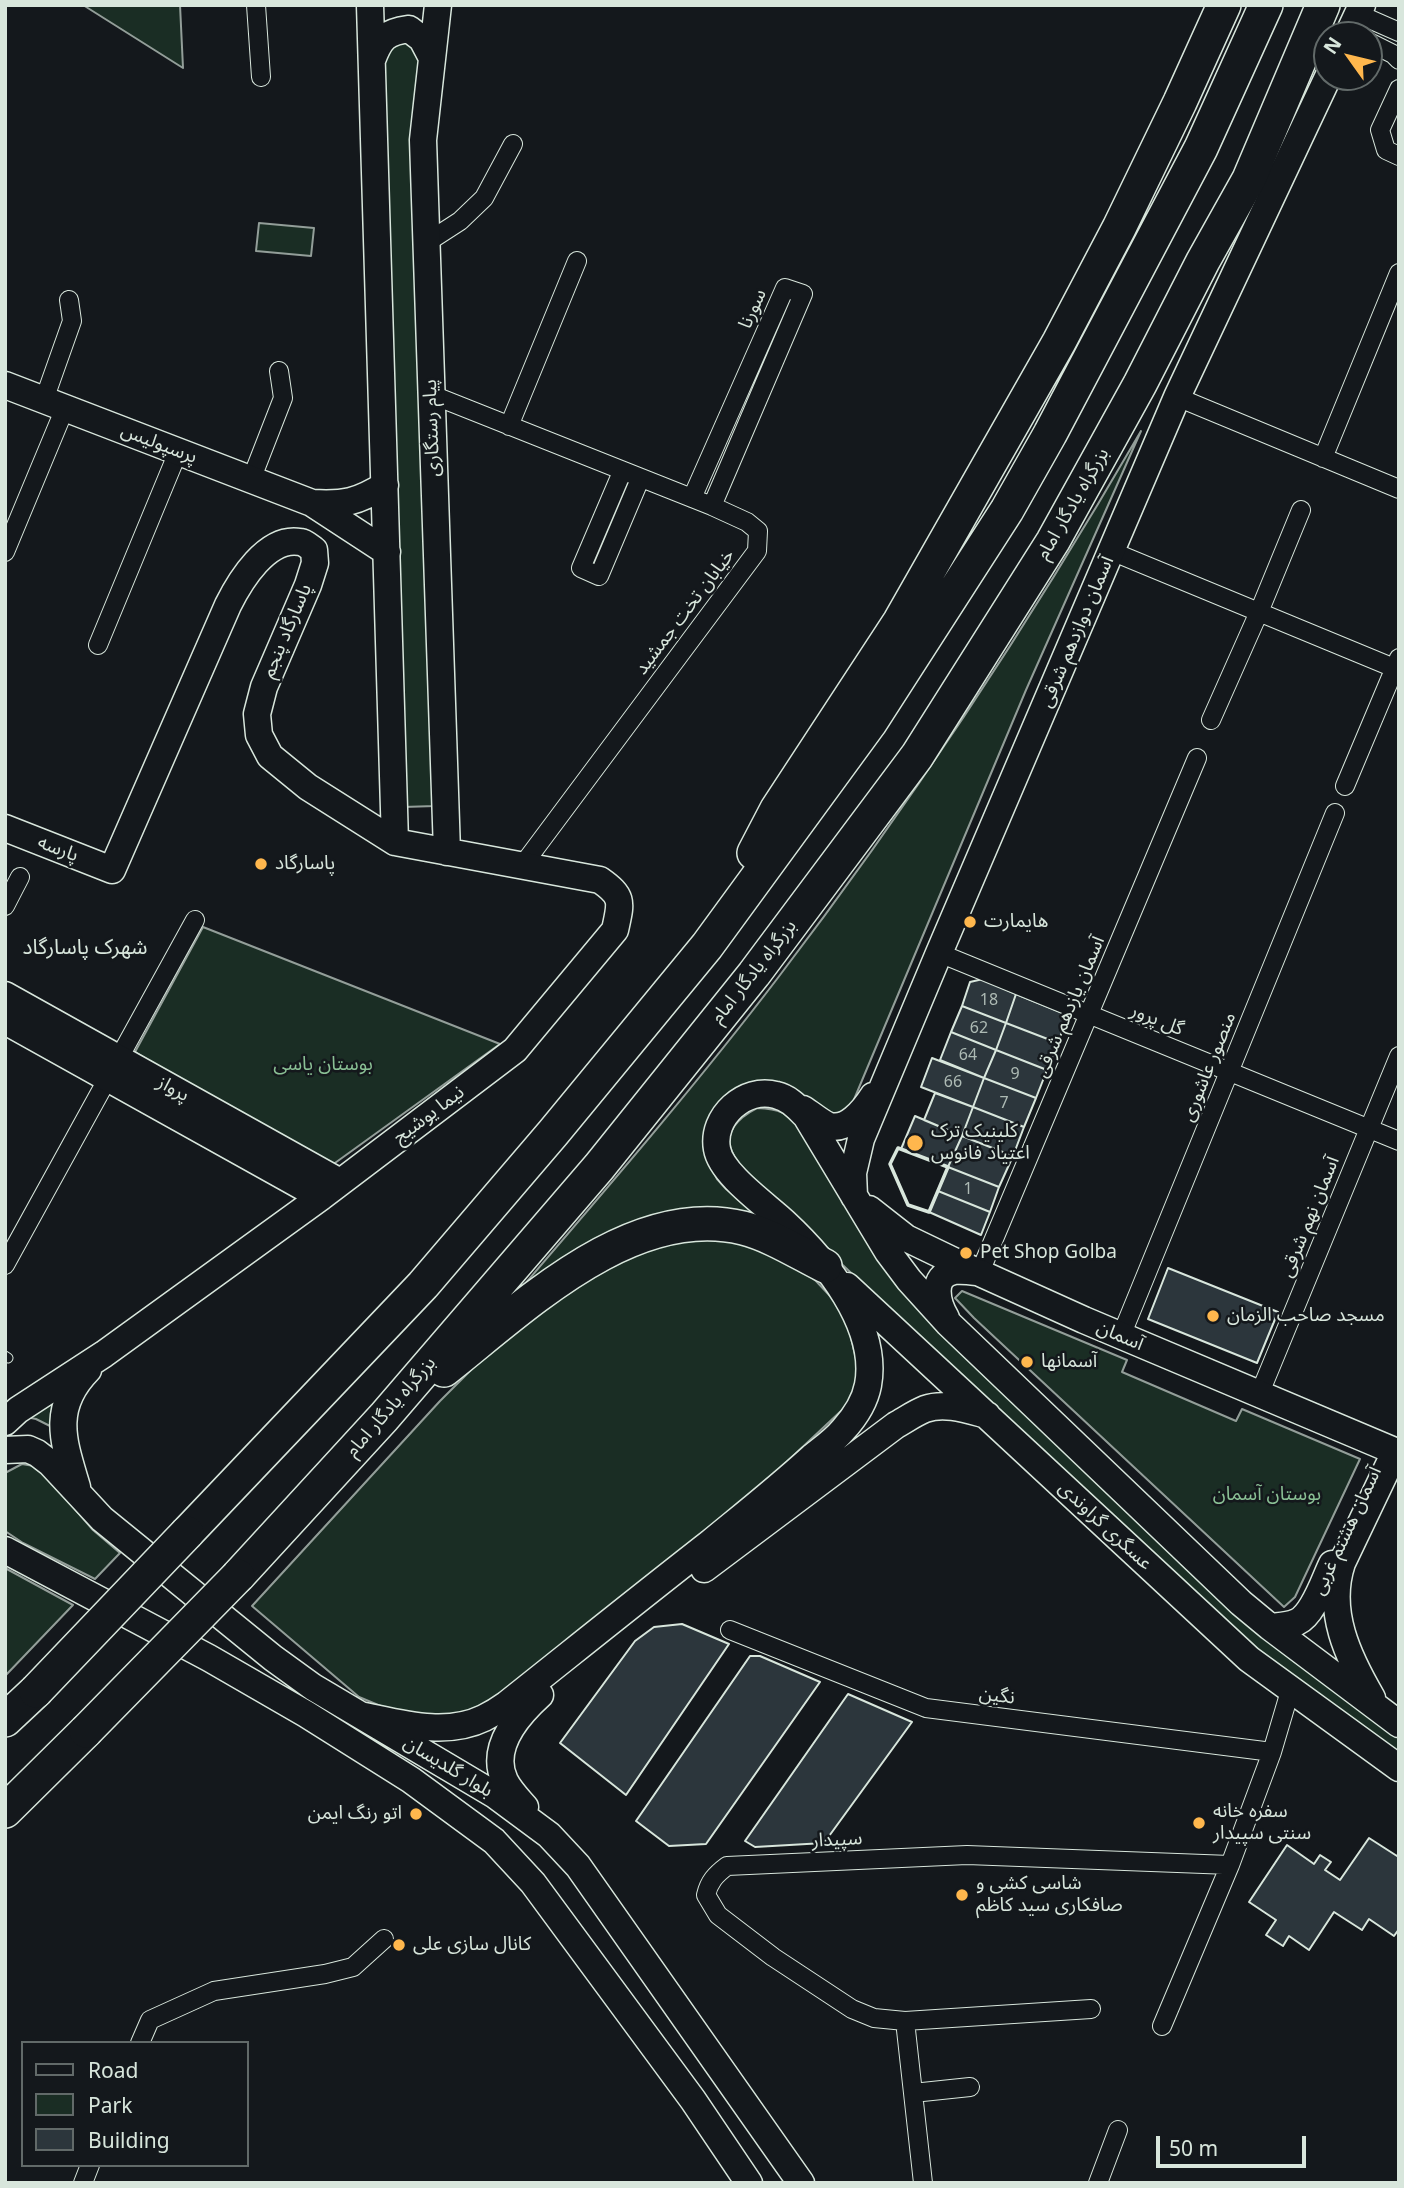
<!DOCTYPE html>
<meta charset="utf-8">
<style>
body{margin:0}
#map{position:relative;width:1404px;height:2188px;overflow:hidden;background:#14181c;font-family:"Noto Sans",sans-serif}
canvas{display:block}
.frame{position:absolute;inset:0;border:7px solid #d8e6dc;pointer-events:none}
.legend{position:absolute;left:21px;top:2041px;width:228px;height:126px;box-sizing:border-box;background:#14181c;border:2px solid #626a69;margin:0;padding:9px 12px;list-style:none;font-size:21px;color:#d8e6dc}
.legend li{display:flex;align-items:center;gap:14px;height:35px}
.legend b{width:35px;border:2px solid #626a69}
.north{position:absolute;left:1313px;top:21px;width:70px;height:70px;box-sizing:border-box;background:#14181c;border:2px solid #626a69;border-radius:50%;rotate:304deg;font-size:19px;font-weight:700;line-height:28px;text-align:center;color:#d8e6dc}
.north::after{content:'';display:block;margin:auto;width:24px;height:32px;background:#ffb74d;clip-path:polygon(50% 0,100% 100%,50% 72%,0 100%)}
.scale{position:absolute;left:1156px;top:2136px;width:150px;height:32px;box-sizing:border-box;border:4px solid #d8e6dc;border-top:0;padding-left:9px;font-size:21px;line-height:24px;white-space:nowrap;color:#d8e6dc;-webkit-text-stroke:5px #14181c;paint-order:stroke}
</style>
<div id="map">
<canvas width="1404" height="2188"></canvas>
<div class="frame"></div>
<ul class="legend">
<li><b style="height:9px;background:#14181c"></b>Road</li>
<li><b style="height:19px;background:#1a2d24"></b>Park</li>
<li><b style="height:19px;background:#2c363c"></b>Building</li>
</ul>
<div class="north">N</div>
<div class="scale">50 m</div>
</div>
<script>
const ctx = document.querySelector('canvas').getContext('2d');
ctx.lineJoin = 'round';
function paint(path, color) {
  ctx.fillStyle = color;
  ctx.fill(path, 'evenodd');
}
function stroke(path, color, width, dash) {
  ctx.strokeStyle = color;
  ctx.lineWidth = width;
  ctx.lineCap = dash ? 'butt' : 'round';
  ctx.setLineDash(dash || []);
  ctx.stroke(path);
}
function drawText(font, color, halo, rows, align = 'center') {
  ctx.font = font + ' "Noto Sans","Noto Sans Arabic",sans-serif';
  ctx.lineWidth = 5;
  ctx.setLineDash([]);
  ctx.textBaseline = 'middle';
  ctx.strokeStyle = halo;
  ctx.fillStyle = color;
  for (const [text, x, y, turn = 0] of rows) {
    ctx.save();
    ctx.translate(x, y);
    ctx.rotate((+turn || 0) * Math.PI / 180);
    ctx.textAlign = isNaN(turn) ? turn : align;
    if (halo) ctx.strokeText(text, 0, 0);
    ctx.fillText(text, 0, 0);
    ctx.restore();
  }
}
const green = new Path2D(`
 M83 5H180L183 68Z
 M398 40 419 47 435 806 403 807 382 67 387 51Z
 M259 223 314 228 311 256 256 251Z
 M1141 431 1026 690 850 1109 834 1118 756 1084 707 1158 717 1179 726 1189 796 1247 721 1215 512 1299C602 1194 693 1089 777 979 910 805 1031 621 1141 431Z
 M203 927 500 1044 328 1168 135 1052Z
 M757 1108C780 1109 786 1112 802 1129L911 1302 1248 1625 1292 1660 1399 1738V1755L1313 1693 1240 1636 772 1199C743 1169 701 1137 757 1108Z
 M720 1231 794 1264 816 1281 845 1312 859 1372 852 1397 842 1410 743 1503 490 1702 454 1716 395 1712 359 1697 252 1606 440 1401 477 1364 560 1297 632 1254Z
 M962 1291 1127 1360 1122 1372 1236 1421 1242 1409 1360 1459 1295 1597 1284 1607 974 1318 955 1298Z
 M66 1386 56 1429 36 1419 26 1417Z
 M22 1464 34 1466 43 1472 93 1530 120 1553 95 1579 23 1543 5 1531V1473Z
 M5 1568 73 1605 5 1676Z`);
paint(green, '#1a2d24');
stroke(green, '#939e99', 2);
const building = new Path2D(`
 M983 979 1016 994 1006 1023 962 1006 970 982Z
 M1016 994 1068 1015 1058 1043 1006 1023Z
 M962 1006 1006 1023 996 1050 951 1032Z
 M1006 1023 1058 1043 1047 1070 996 1050Z
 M951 1032 996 1050 984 1078 940 1060Z
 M996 1050 1047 1070 1036 1098 984 1078Z
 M932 1058 984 1078 973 1107 921 1087Z
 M984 1078 1036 1098 1024 1127 973 1107Z
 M935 1093 973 1107 962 1136 924 1120Z
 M973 1107 1024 1127 1013 1156 962 1136Z
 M915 1116 962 1136 948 1167 901 1149Z
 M962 1136 1013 1156 999 1187 948 1167Z
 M948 1167 999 1187 990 1212 938 1191Z
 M938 1191 990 1212 981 1235 929 1212Z
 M1168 1268 1278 1312 1257 1363 1148 1319Z
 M682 1624 729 1644 626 1795 560 1743 635 1641 654 1627Z
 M750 1656H760L820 1682 706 1844 669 1846 636 1821Z
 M848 1694 912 1722 824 1843 755 1847 745 1841Z
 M1369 1838 1397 1856 1399 1854V1929L1394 1936 1369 1919 1362 1930 1334 1912 1309 1950 1289 1936 1283 1946 1266 1935 1276 1920 1249 1902 1287 1845 1314 1864 1320 1855 1331 1862 1325 1870 1340 1880Z`);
paint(building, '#2c363c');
stroke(building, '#d8e6dc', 2);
const lane = new Path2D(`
 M5 1356 8 1358`);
const street = new Path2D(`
 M256 5 261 77
 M1358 14 1399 32
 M1369 42 1393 54 1399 60
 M1399 89 1380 130 1386 150 1399 156
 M426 243 460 221 484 198 513 144
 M430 394 712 506 747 522 758 531 757 551 522 866
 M1177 397 1399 489
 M44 400 72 321 69 300
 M509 426 577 261
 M1323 458 1399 273
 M622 472 581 568 599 576 640 479
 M251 480 283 398 279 371
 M692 498 785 288 803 294 712 506
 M1111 551 1399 670
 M5 552 65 408
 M98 645 178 452
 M1211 720 1259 612 1301 510
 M1345 786 1399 658
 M5 906 20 877
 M939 953 1399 1141
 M5 1265 195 920
 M980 1272 1197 758
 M1121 1336 1335 813
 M1259 1395 1399 1056
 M730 1630 926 1708 1272 1752
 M1091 2009 905 2021 874 2018 852 2009 773 1957 718 1915 706 1895C709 1882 715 1875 727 1866L967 1855 1230 1865 1272 1752 1290 1691
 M905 2021 923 2183
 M1162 2026 1230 1865
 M140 2043 150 2020 214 1991 325 1974 353 1967 384 1939
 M913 2093 970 2087
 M83 2183 90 2165
 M1098 2183 1118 2130`);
const secondary = new Path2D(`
 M370 5 395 842
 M438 5 423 140 447 852
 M1348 35 1362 5
 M372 60C380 39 385 32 409 29L422 39 432 58
 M5 385 312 503 387 552
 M312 503C344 505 358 502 385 485
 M5 828 112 870 228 605C240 581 267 536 300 542 304 542 310 547 314 550L315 563 308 585 264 687 257 714 259 735 270 756 308 787 395 842 600 880C624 897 621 902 615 930L515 1050 321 1197 104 1354 18 1410 5 1422
 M5 995 340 1182
 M5 1021 321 1197
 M803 1109C811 1114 819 1121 827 1125 846 1133 864 1110 873 1096
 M854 1196 853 1173 861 1139 939 953 1177 397 1328 77
 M869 1209 906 1238 960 1264 1084 1320 1399 1453
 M847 1286 1249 1659 1399 1768
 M946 1318C937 1303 930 1276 954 1271 961 1270 969 1271 977 1272
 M5 1450 28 1449 37 1453 50 1463 102 1519 273 1658 313 1687 495 1795 549 1835 578 1866 801 2183
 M77 1487C64 1443 50 1409 88 1370
 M5 1550 209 1658 306 1714 411 1780 494 1841 533 1883 693 2100 749 2183
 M704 1569 896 1425C905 1420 915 1413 925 1409 945 1402 968 1410 987 1415
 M1270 1627C1279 1626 1289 1626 1297 1622 1314 1614 1324 1580 1332 1564
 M1372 1698C1348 1657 1326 1611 1342 1563L1395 1452
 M360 1715C400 1723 445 1737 484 1718 492 1714 500 1709 507 1704 575 1650 642 1596 710 1543 744 1515 778 1488 811 1458 822 1449 834 1441 843 1430 854 1418 865 1401 868 1385 879 1325 825 1260 784 1222 766 1205 721 1174 717 1149 711 1117 745 1086 776 1095 789 1098 797 1107 806 1116L888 1252 909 1280 948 1323 1241 1603 1270 1627 1399 1724
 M525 1807C518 1799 510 1791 505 1781 489 1748 518 1715 540 1695`);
const highway = new Path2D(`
 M754 853 777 809 900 621 1059 342 1119 228 1180 102 1224 5
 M444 1370C524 1307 632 1201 743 1228 771 1235 799 1253 825 1266
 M187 1533 423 1285 553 1133 707 946 870 723 1007 510 1050 434 1201 148 1266 5
 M238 1576 384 1417 599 1167 754 974 917 756 1053 541 1140 384 1203 261 1249 179 1323 5
 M5 1720 36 1691
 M5 1811 86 1731`);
stroke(lane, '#d8e6dc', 11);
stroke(street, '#d8e6dc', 20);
stroke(secondary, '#d8e6dc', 29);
stroke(highway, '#d8e6dc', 36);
stroke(lane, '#14181c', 9);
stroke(street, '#14181c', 18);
stroke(secondary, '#14181c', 26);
stroke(highway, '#14181c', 33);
const highwayBridge = new Path2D(`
 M36 1691 187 1533
 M86 1731 238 1576`);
stroke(highwayBridge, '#d8e6dc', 36, []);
stroke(highwayBridge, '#14181c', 33);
stroke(new Path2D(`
 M898 1148 948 1167 929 1212 908 1205 890 1164Z`), '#d8e6dc', 3.5);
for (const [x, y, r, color] of [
 [261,864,7,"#ffb74d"],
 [970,922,7,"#ffb74d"],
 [915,1143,9,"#ffb74d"],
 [966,1253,7,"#ffb74d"],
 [1213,1316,7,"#ffb74d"],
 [1027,1362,7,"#ffb74d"],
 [416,1814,7,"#ffb74d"],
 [1199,1823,7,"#ffb74d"],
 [962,1895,7,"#ffb74d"],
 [399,1945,7,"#ffb74d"]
]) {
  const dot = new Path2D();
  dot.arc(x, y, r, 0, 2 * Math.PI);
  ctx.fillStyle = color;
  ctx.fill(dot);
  stroke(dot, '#14181c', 2.5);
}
drawText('16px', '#adbab4', null, [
 ["18",989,1000],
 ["62",979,1028],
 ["64",968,1055],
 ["9",1015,1074],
 ["66",953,1082],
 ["7",1004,1103],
 ["1",968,1189]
]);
drawText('19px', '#d8e6dc', '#14181c', [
 ["سورنا",753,309,-66],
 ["پیام رستگاری",432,428,-92],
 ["پرسپولیس",159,444,21],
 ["بزرگراه یادگار امام",1073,504,-60],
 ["خیابان تخت جمشید",685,612,-53],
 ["پاسارگاد پنجم",287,631,-67],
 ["آسمان دوازدهم شرقی",1077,632,-67],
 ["پارسه",58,849,21],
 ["بزرگراه یادگار امام",754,972,-52],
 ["آسمان یازدهم شرقی",1070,1007,-67],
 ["گل پرور",1157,1020,22],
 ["منصور عاشوری",1209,1067,-68],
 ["پرواز",173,1089,29],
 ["نیما یوشیج",429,1115,-37],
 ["آسمان نهم شرقی",1310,1217,-68],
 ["آسمان",1120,1336,23],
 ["بزرگراه یادگار امام",391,1407,-49],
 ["عسگری گراوندی",1105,1526,43],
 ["آسمان هشتم غربی",1347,1531,-65],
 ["نگین",997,1696,7],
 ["بلوار گلدیسان",448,1767,31],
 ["سپیدار",837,1840,-3]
]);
drawText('19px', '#d8e6dc', '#14181c', [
 ["پاسارگاد",275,864],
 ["هایمارت",984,922],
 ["کلینیک ترک",931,1132],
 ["اعتیاد فانوس",931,1154],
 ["Pet Shop Golba",980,1253],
 ["مسجد صاحب الزمان",1227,1316],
 ["آسمانها",1041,1362],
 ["سفره خانه",1213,1812],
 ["سنتی سپیدار",1213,1834],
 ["اتو رنگ ایمن",402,1814,"right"],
 ["شاسی کشی و",976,1884],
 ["صافکاری سید کاظم",976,1906],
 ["کانال سازی علی",413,1945]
], 'left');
drawText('19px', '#8ac095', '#14181c', [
 ["بوستان یاسی",323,1065],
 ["بوستان آسمان",1267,1495]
]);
drawText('21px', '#d8e6dc', '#14181c', [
 ["شهرک پاسارگاد",85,948]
]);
</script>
